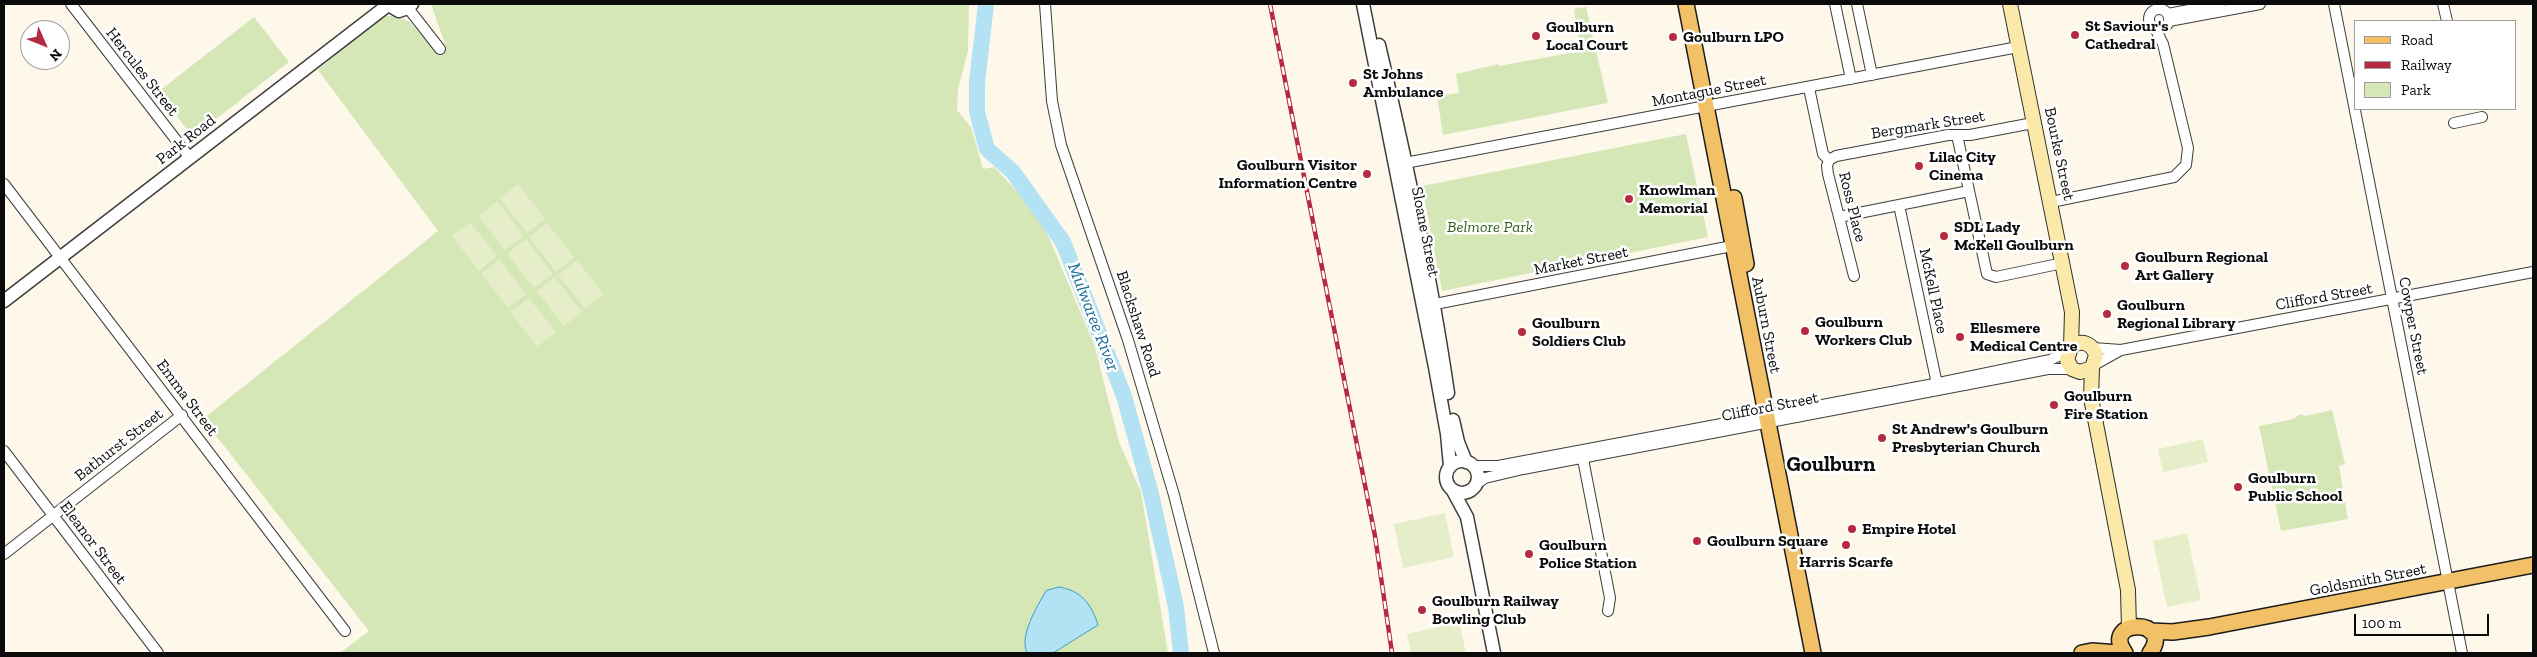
<!DOCTYPE html>
<style>
body{margin:0}
#map{position:relative;width:2537px;height:657px;overflow:hidden;background:#fef8eb;font-family:"Zilla Slab",serif}
canvas{display:block}
.frame{position:absolute;inset:0;border:5px solid #0b0b0b;pointer-events:none}
.legend{position:absolute;left:2354px;top:20px;width:162px;height:90px;box-sizing:border-box;background:#fff;border:1px solid #9d9d9d;margin:0;padding:6px 9px;list-style:none;font-size:15px;color:#0b0b0b}
.legend li{display:flex;align-items:center;gap:10px;height:25px}
.legend b{width:25px;border:1px solid #9d9d9d}
.north{position:absolute;left:20px;top:20px;width:50px;height:50px;box-sizing:border-box;background:#fff;border:1px solid #9d9d9d;border-radius:50%;rotate:134deg;font-size:14px;font-weight:700;line-height:20px;text-align:center;color:#0b0b0b}
.north::after{content:'';display:block;margin:auto;width:18px;height:22px;background:#b52a41;clip-path:polygon(50% 0,100% 100%,50% 72%,0 100%)}
.scale{position:absolute;left:2354px;top:614px;width:135px;height:22px;box-sizing:border-box;border:2px solid #0b0b0b;border-top:0;padding-left:6px;font-size:15px;line-height:18px;white-space:nowrap;color:#0b0b0b;-webkit-text-stroke:4px #fff;paint-order:stroke}
</style>
<div id="map">
<canvas width="2537" height="657"></canvas>
<div class="frame"></div>
<ul class="legend">
<li><b style="height:6px;background:#f2c167"></b>Road</li>
<li><b style="height:6px;background:#b52a41"></b>Railway</li>
<li><b style="height:14px;background:#d5e6b7"></b>Park</li>
</ul>
<div class="north">N</div>
<div class="scale">100 m</div>
</div>
<script>
const ctx = document.querySelector('canvas').getContext('2d');
ctx.lineJoin = 'round';
function paint(path, color) {
  ctx.fillStyle = color;
  ctx.fill(path, 'evenodd');
}
function stroke(path, color, width, dash) {
  ctx.strokeStyle = color;
  ctx.lineWidth = width;
  ctx.lineCap = dash ? 'butt' : 'round';
  ctx.setLineDash(dash || []);
  ctx.stroke(path);
}
function drawText(font, color, halo, rows, align = 'center') {
  ctx.font = font + ' "Zilla Slab",serif';
  ctx.lineWidth = 5;
  ctx.setLineDash([]);
  ctx.textBaseline = 'middle';
  ctx.strokeStyle = halo;
  ctx.fillStyle = color;
  for (const [text, x, y, turn = 0] of rows) {
    ctx.save();
    ctx.translate(x, y);
    ctx.rotate((+turn || 0) * Math.PI / 180);
    ctx.textAlign = isNaN(turn) ? turn : align;
    if (halo) ctx.strokeText(text, 0, 0);
    ctx.fillText(text, 0, 0);
    ctx.restore();
  }
}
paint(new Path2D(`
 M431 4H969L968 51 958 89 957 110 971 127 983 169 994 167 1040 216 1095 347 1119 442 1141 492 1168 653H340L369 631 203 419 438 231 318 70 358 36 386 16H397L410 22 438 54 446 47Z
 M1586 7 1608 103 1443 135 1437 96 1459 93 1456 74 1499 64V66L1581 51 1574 9Z
 M254 17 289 62 193 137 158 92Z
 M1686 134 1708 237 1442 291 1422 186Z
 M2332 410 2345 464 2339 466 2348 519 2281 531 2259 426 2293 419 2301 414 2305 416Z`), '#d5e6b7');
paint(new Path2D(`
 M518 184 545 219 527 233 500 199Z
 M497 201 524 236 505 250 478 216Z
 M470 222 497 256 479 271 452 236Z
 M547 223 574 257 556 272 529 237Z
 M526 239 553 274 534 288 507 254Z
 M499 259 526 294 508 308 481 274Z
 M577 260 604 295 585 309 558 275Z
 M555 277 582 312 564 326 537 291Z
 M529 298 556 332 537 347 510 312Z
 M2203 439 2208 462 2163 472 2158 449Z
 M1445 513 1454 557 1403 568 1394 524Z
 M2187 533 2201 600 2167 607 2153 541Z
 M1459 622 1466 653H1411L1407 634Z`), '#e5eec8');
const water = new Path2D(`
 M1059 587C1081 590 1092 605 1098 625L1053 653H1027C1019 635 1037 607 1046 591Z`);
paint(water, '#b2e2f3');
stroke(water, '#3c9fc7', 1);
stroke(new Path2D(`
 M986 4 977 82V112L987 149 1013 172 1063 242 1124 396 1151 494 1176 607 1181 653`), '#b2e2f3', 16);
const minor = new Path2D(`
 M71 4 190 158
 M1045 4 1052 101 1061 145 1128 340 1174 495 1214 653
 M1835 4 1851 79
 M1857 4 1872 75
 M2334 4 2462 653
 M2443 4 2447 21
 M408 8 440 49
 M2149 19a10 10 0 1 1 20 0a10 10 0 1 1-20 0Z
 M2168 14 2220 4
 M2169 21 2260 4
 M1809 88 1823 154 1829 160
 M2454 123 2482 117
 M1957 135 1987 274 1996 277 2063 263
 M1829 160 1836 156 1948 135H1970L2033 123
 M1829 160 1827 166 1828 174 1854 276
 M1405 163 2018 47
 M4 184 345 631
 M2051 202 2174 177 2186 165 2188 148 2163 44 2155 28
 M1899 205 1937 384
 M1839 217 1969 191
 M1435 304 1732 246
 M2093 348 2121 350 2533 272
 M2094 365 2121 350
 M4 451 158 653
 M1582 454 1610 598 1608 611
 M1473 466H1498L1934 384 2050 360 2068 351
 M1476 484 1485 478 1523 469 2048 369H2072
 M4 554 182 415`);
const tertiary = new Path2D(`
 M387 4 399 11 405 9 412 4
 M1363 4 1435 367 1447 434 1450 466
 M1379 45C1406 161 1431 276 1448 393
 M4 301 388 5
 M1453 420 1458 442 1466 462
 M1446 477a16 16 0 1 1 32 0a16 16 0 1 1-32 0Z
 M1453 491 1467 517 1494 653`);
const secondary = new Path2D(`
 M2010 4 2072 312 2071 347
 M2092 368 2080 372 2072 369 2067 360 2071 347C2081 339 2092 343 2096 355L2092 368 2091 398 2128 590 2129 628`);
const primary = new Path2D(`
 M1686 4 1813 653
 M1734 198 1746 264
 M2150 631 2173 632 2209 627 2533 565
 M2082 653 2092 651 2118 653
 M2125 653C2100 618 2175 618 2150 653`);
stroke(minor, '#3e3e3e', 12);
stroke(tertiary, '#3e3e3e', 15);
stroke(secondary, '#2d2d2d', 16);
stroke(primary, '#1c1c1c', 18);
stroke(minor, '#fff', 10);
stroke(tertiary, '#fff', 12);
stroke(secondary, '#fbe9a9', 14);
stroke(primary, '#f2c167', 15);
const rail = new Path2D(`
 M1270 4 1375 536 1392 653`);
stroke(rail, '#b52a41', 4.5);
stroke(rail, '#fff', 2.5, [8]);
for (const [x, y, r, color] of [
 [2075,35,5,"#b52a41"],
 [1536,36,5,"#b52a41"],
 [1673,37,5,"#b52a41"],
 [1353,83,5,"#b52a41"],
 [1919,166,5,"#b52a41"],
 [1367,174,5,"#b52a41"],
 [1629,199,5,"#b52a41"],
 [1944,236,5,"#b52a41"],
 [2125,266,5,"#b52a41"],
 [2107,314,5,"#b52a41"],
 [1805,331,5,"#b52a41"],
 [1522,332,5,"#b52a41"],
 [1960,337,5,"#b52a41"],
 [2054,405,5,"#b52a41"],
 [1882,438,5,"#b52a41"],
 [2238,487,5,"#b52a41"],
 [1852,529,5,"#b52a41"],
 [1697,541,5,"#b52a41"],
 [1846,545,5,"#b52a41"],
 [1529,554,5,"#b52a41"],
 [1422,610,5,"#b52a41"]
]) {
  const dot = new Path2D();
  dot.arc(x, y, r, 0, 2 * Math.PI);
  ctx.fillStyle = color;
  ctx.fill(dot);
  stroke(dot, '#fff', 2);
}
drawText('bold 16px', '#0b0b0b', '#fff', [
 ["St Saviour's",2085,26],
 ["Cathedral",2085,44],
 ["Goulburn",1546,27],
 ["Local Court",1546,45],
 ["Goulburn LPO",1683,37],
 ["St Johns",1363,74],
 ["Ambulance",1363,92],
 ["Lilac City",1929,157],
 ["Cinema",1929,175],
 ["Goulburn Visitor",1357,165,"right"],
 ["Information Centre",1357,183,"right"],
 ["Knowlman",1639,190],
 ["Memorial",1639,208],
 ["SDL Lady",1954,227],
 ["McKell Goulburn",1954,245],
 ["Goulburn Regional",2135,257],
 ["Art Gallery",2135,275],
 ["Goulburn",2117,305],
 ["Regional Library",2117,323],
 ["Goulburn",1815,322],
 ["Workers Club",1815,340],
 ["Goulburn",1532,323],
 ["Soldiers Club",1532,341],
 ["Ellesmere",1970,328],
 ["Medical Centre",1970,346],
 ["Goulburn",2064,396],
 ["Fire Station",2064,414],
 ["St Andrew's Goulburn",1892,429],
 ["Presbyterian Church",1892,447],
 ["Goulburn",2248,478],
 ["Public School",2248,496],
 ["Empire Hotel",1862,529],
 ["Goulburn Square",1707,541],
 ["Goulburn",1539,545],
 ["Police Station",1539,563],
 ["Harris Scarfe",1846,562,"center"],
 ["Goulburn Railway",1432,601],
 ["Bowling Club",1432,619]
], 'left');
drawText('16px', '#0b0b0b', '#fff', [
 ["Hercules Street",142,72,52],
 ["Montague Street",1709,91,-11],
 ["Bergmark Street",1928,125,-9],
 ["Park Road",186,140,-38],
 ["Bourke Street",2059,154,78],
 ["Ross Place",1852,207,76],
 ["Sloane Street",1425,232,79],
 ["Market Street",1581,261,-11],
 ["McKell Place",1933,291,78],
 ["Clifford Street",2324,297,-10],
 ["Blackshaw Road",1138,324,72],
 ["Auburn Street",1766,325,79],
 ["Cowper Street",2413,326,79],
 ["Emma Street",187,398,53],
 ["Clifford Street",1770,407,-11],
 ["Bathurst Street",119,445,-38],
 ["Eleanor Street",93,543,53],
 ["Goldsmith Street",2368,580,-11]
]);
drawText('italic 16px', '#34601f', '#fff', [
 ["Belmore Park",1490,227]
]);
drawText('italic 18px', '#1b6f97', '#fff', [
 ["Mulwaree River",1093,317,69]
]);
drawText('bold 21px', '#0b0b0b', '#fff', [
 ["Goulburn",1831,465]
]);
</script>
